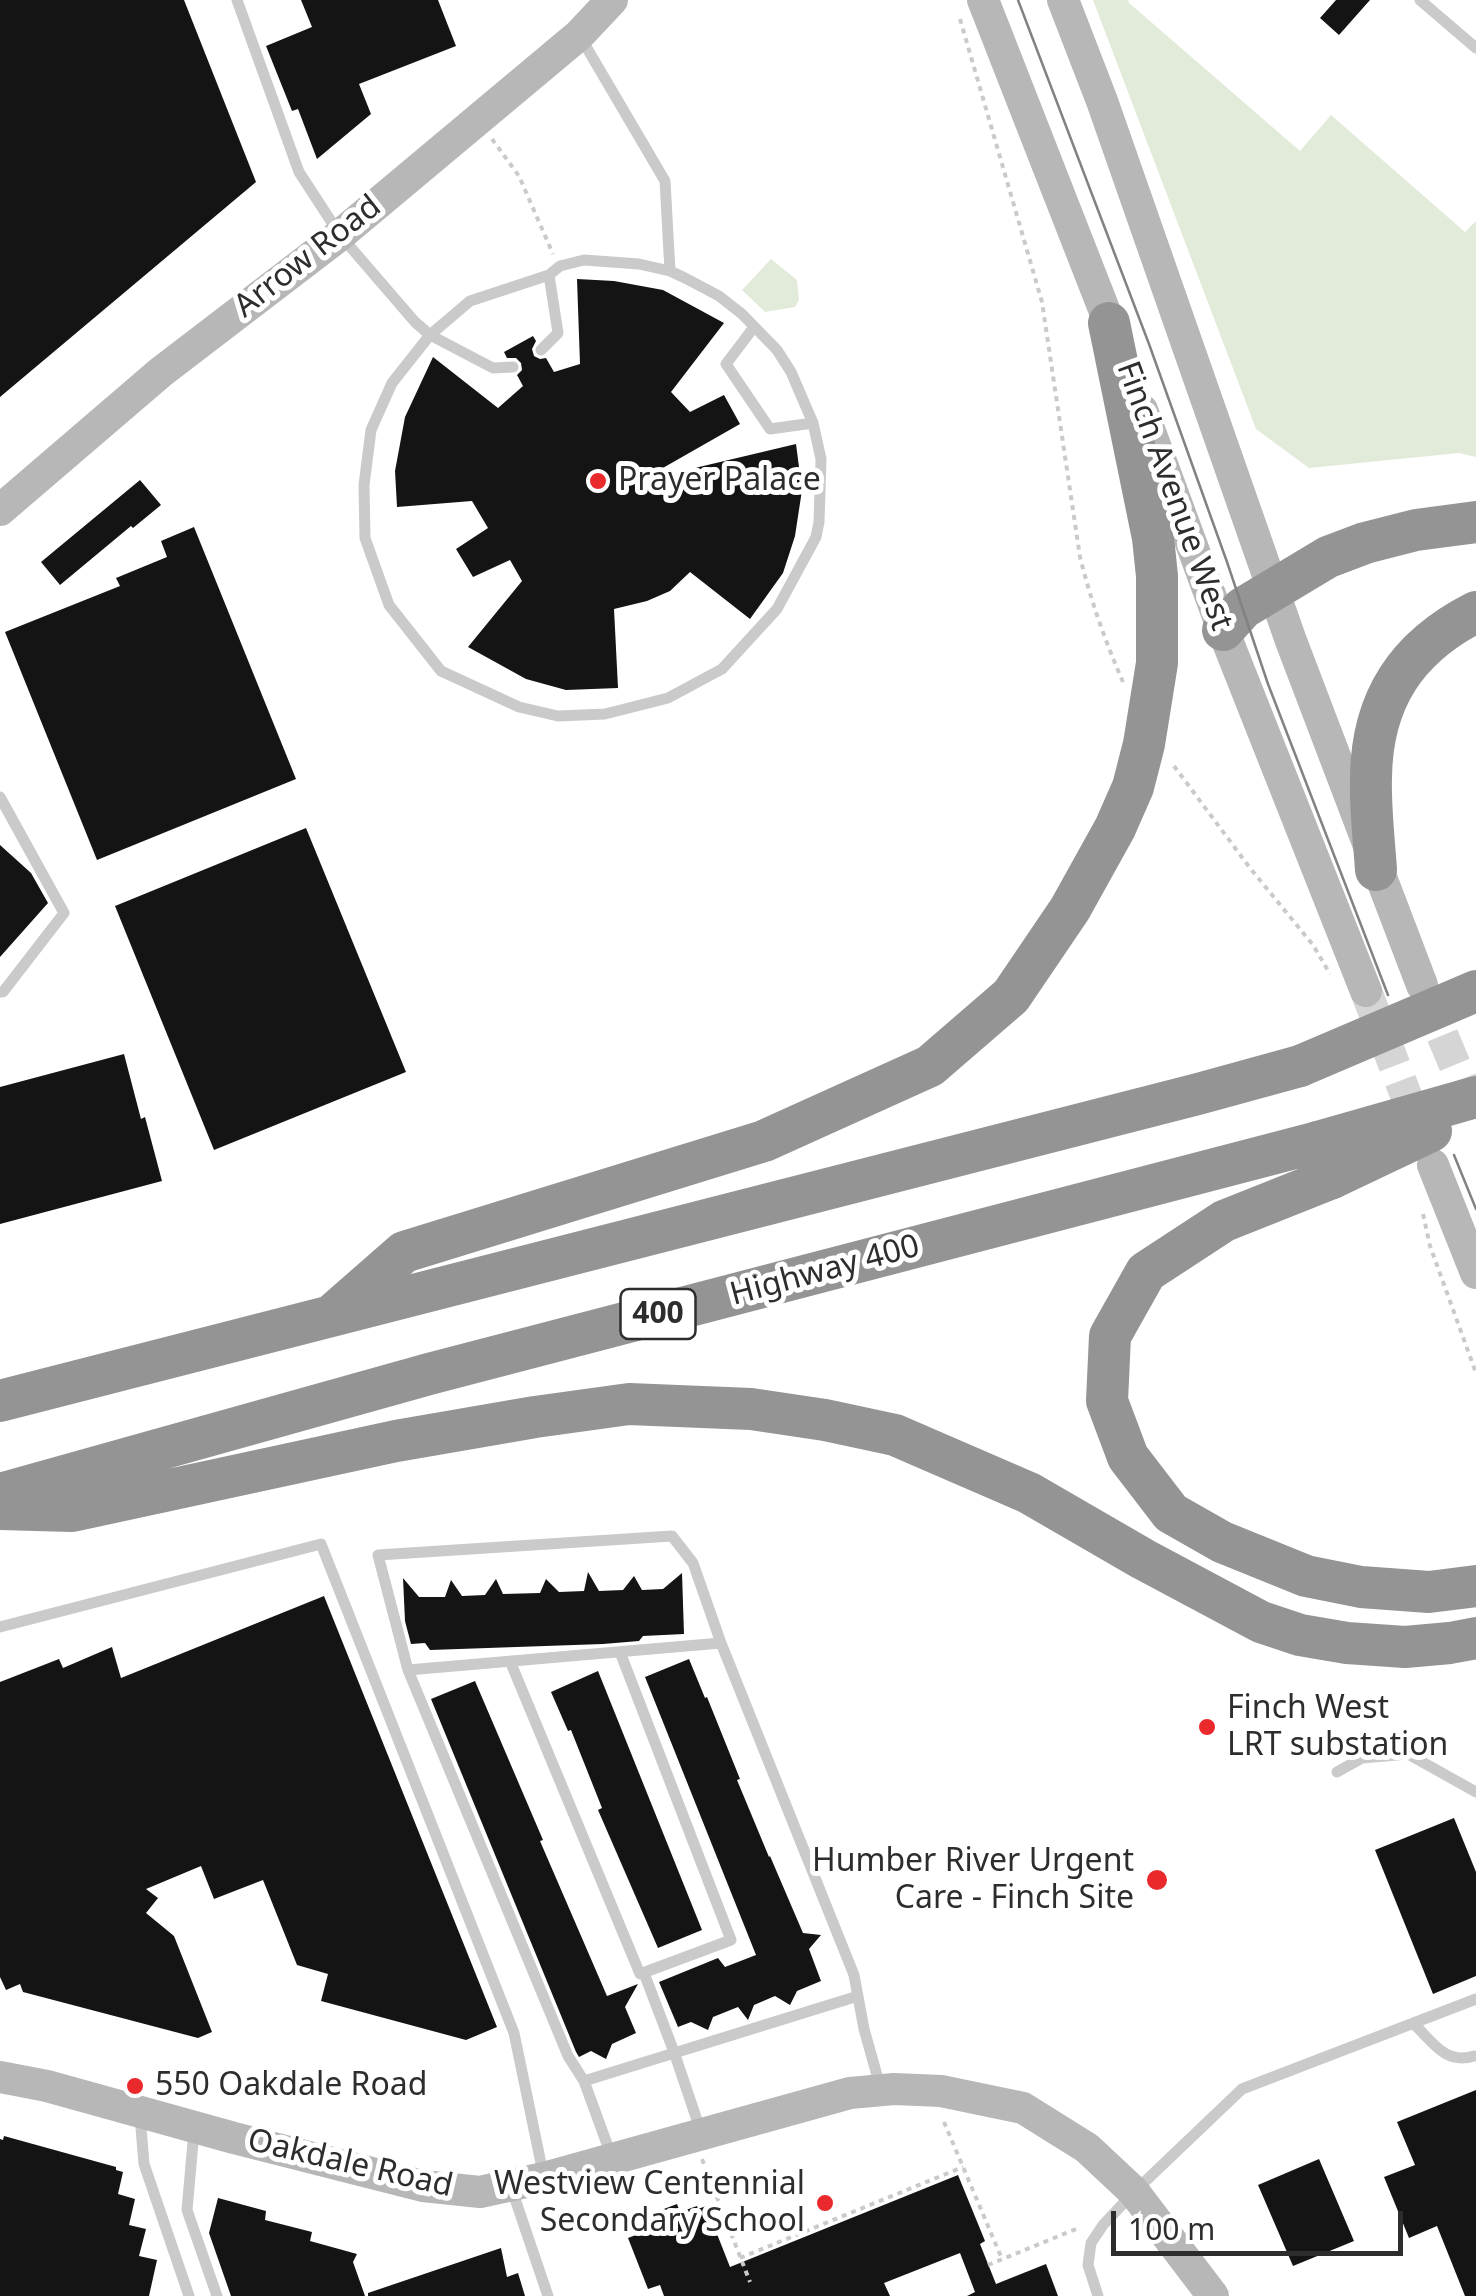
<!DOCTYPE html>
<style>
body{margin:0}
#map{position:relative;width:1476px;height:2296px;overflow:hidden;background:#fff;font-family:"Noto Sans",sans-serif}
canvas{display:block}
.scale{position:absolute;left:1111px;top:2211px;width:292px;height:45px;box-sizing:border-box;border:5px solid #2d2d2d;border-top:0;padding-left:12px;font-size:30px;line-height:35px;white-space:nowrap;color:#2d2d2d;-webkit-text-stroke:8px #fff;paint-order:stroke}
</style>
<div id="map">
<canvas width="1476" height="2296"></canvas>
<div class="scale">100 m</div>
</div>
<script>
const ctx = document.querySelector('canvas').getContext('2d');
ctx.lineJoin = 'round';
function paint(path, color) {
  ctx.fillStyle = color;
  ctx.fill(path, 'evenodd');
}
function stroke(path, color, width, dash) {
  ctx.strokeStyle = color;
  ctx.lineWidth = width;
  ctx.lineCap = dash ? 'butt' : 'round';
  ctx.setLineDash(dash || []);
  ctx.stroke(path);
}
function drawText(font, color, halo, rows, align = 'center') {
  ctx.font = font + ' "Noto Sans",sans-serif';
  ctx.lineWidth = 10;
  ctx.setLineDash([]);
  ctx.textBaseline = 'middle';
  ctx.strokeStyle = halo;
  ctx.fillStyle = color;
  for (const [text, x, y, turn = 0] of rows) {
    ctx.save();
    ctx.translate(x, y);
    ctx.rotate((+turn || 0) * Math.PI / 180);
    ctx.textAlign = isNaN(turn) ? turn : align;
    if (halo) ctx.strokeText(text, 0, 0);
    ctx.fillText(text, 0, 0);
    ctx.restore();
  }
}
paint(new Path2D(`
 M1093 0H1129L1128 2 1300 151 1331 115 1465 232 1476 221V457L1459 453 1309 468 1256 429Z
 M771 259 797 280 799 300 795 307 765 312 742 290Z`), '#e2ebd9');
paint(new Path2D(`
 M0 0H184L256 182 0 397Z
 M301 0H438L456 46 359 84 371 114 317 159 298 109 292 111 266 46 312 27Z
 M1336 0H1370L1339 35 1320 18Z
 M577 279 614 281 663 290 724 323 671 392 690 412 724 395 740 424 640 481 796 444 802 490 795 536 783 573 750 619 690 572 670 591 647 601 614 609 618 688 566 690 526 679 468 647 522 581 510 560 473 577 456 549 488 528 472 501 397 507 395 471 405 417 433 357 498 408 523 386 517 375 522 370 521 363 516 358H507L504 352 533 336 536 341 532 349 534 356 540 359 546 358 554 372 580 364Z
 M140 480 161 505 133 528 131 526 60 585 41 562Z
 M194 527 296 779 97 860 5 632 120 586 116 578 167 557 161 541Z
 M306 828 406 1072 214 1150 115 906Z
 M0 845 31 873 48 903 0 957Z
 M124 1054 141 1119 145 1117 162 1181 0 1224V1087Z
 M588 1572 599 1591 623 1590 634 1576 642 1590 663 1589 682 1573 684 1634 643 1636 639 1641 603 1644 430 1650 425 1643 411 1644 405 1621 403 1578 419 1597H445L451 1580 462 1596 485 1595 496 1579 503 1594 540 1593 546 1579 559 1592 584 1591Z
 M324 1596 497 2027 466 2040 321 2001 328 1974 297 1965 263 1880 214 1899 201 1866 146 1889 158 1898 146 1913 174 1936 212 2032 198 2038 23 1992 20 1984 6 1990 0 1977V1682L59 1659 63 1668 112 1647 121 1678Z
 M689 1659 705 1698 707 1697 740 1779 737 1780 769 1857 770 1856 803 1933 821 1935 809 1949 821 1981 797 1991 790 2005 775 1996 754 2005 748 2020 738 2007 713 2017 708 2030 691 2022 678 2027 659 1982 718 1958 725 1967 756 1955 645 1677Z
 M598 1671 702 1930 658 1948 598 1810 602 1808 571 1730 568 1731 551 1692Z
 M475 1681 543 1840 540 1841 607 1996 638 1984 625 2007 636 2033 612 2044 606 2059 591 2051 579 2057 576 2052 431 1699Z
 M1454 1818 1476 1872V1976L1433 1994 1375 1850Z
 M1476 2090V2296H1465L1437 2226 1409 2238 1384 2177 1415 2165 1397 2122Z
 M4 2136 116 2167V2170L123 2172 118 2194 135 2199 129 2225 146 2229 139 2256 157 2260 149 2296H0V2139L3 2140Z
 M1319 2159 1354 2241 1293 2266 1258 2185Z
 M958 2175 985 2241 980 2244 996 2284 1046 2264 1058 2296H967L975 2292 960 2253 884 2283 890 2296H664L660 2285 648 2289 628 2238 646 2231 640 2218 677 2204 680 2212 697 2206 698 2209 706 2206 730 2267Z
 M218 2198 266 2211 265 2220 312 2232 310 2241 357 2254 353 2262 365 2296H231L209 2233Z
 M501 2248 507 2277 518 2273 525 2296H368V2293Z`), '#141414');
stroke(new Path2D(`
 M1366 991 1422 1137
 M1424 991 1476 1116`), '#d5d5d5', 32, [32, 16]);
stroke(new Path2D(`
 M960 19 1042 302 1080 557C1091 601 1105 641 1123 682
 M492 139 519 176 553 254
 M1174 766 1250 868 1313 945 1330 974
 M1423 1214 1430 1246 1476 1373
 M944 2122 1002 2259
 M702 2159 750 2282
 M740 2258 963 2167
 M988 2265 1076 2229`), '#cacaca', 4, [5, 5]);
stroke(new Path2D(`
 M237 0 299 172 340 235 415 322 430 335 493 368 513 367
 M1420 0 1476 48
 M581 38 665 181 670 271
 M584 260 639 264 670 271 685 278 719 296 742 314 777 350 791 372 813 423 821 459 819 522 816 537 777 609 722 669 668 698 605 714 558 716 519 707 441 671 389 605 365 538 364 485 371 430 392 383 430 335 470 301 549 275 560 266Z
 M754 327 726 364 770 429 813 423
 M541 350 558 333 549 275
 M0 797 64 913 3 992H0
 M0 1627 321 1544 514 2033 543 2173
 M510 1661 640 1974 731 1940 620 1652
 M408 1670 721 1643
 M1337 1772 1362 1758 1408 1754 1476 1792
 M644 1973 674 2052 700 2129
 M1413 2023C1433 2042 1445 2065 1474 2056
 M584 2081 858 1996
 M140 2116 144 2164 189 2296
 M194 2131 187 2210 217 2296
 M611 2155 584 2081 568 2056 408 1670 378 1555 672 1536 693 1563 721 1643 854 1975 864 2029 880 2086
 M512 2190 548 2296
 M1098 2296 1088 2265 1091 2243 1103 2225 1134 2192 1242 2089 1476 1999`), '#cacaca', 11);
stroke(new Path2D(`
 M983 0 1118 345
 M1063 0 1102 101 1291 641 1422 985
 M1142 410 1223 630 1366 991
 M0 510 161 372 340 235 579 35 612 0
 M1433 1165 1476 1273
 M0 2077 47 2086 234 2138 423 2186 480 2192 544 2178 850 2093 894 2089 941 2091 1023 2108 1087 2148 1134 2192 1213 2296`), '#b7b7b7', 32);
stroke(new Path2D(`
 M1223 630 1243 608 1328 557 1365 543 1416 530 1476 522
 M1376 870C1374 839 1370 808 1371 777 1372 699 1407 647 1476 612
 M1332 1178 1224 1221 1146 1272 1110 1336 1107 1401 1128 1457 1171 1513 1222 1542 1306 1576 1361 1587 1429 1592 1476 1586
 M332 1315 404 1252 764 1141 930 1066 1011 996 1070 909 1115 828 1133 787 1144 744 1157 663V576L1153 538 1109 323
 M0 1401 1198 1094 1300 1066
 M0 1494 429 1374 1318 1142
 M0 1509 72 1511 396 1441 535 1417 629 1404 751 1409 825 1420 895 1435 1029 1493 1143 1559 1261 1622 1300 1635 1347 1643 1405 1647 1450 1643 1476 1638`), '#949494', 42);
stroke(new Path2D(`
 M1018 0 1149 344 1227 562 1268 684 1388 995
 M1454 1155 1476 1209`), '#828282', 2.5);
stroke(new Path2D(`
 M1300 1066 1476 991
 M1318 1142 1476 1097
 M1332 1178 1431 1131`), '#949494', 42);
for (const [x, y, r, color] of [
 [598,481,10,"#ea292d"],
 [1207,1727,10,"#ea292d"],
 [1157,1880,12,"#ea292d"],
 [135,2086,10,"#ea292d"],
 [825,2203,10,"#ea292d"]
]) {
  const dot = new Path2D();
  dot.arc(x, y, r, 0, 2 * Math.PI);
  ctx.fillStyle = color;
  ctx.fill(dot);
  stroke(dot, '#fff', 4);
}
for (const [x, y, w] of [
 [658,1314,75]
]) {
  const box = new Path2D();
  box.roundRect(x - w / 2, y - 25, w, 50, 8);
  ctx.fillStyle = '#fff';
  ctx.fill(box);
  stroke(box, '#2d2d2d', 2.5);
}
drawText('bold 30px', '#2d2d2d', null, [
 ["400",658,1314]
]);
drawText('32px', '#2d2d2d', '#fff', [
 ["Arrow Road",308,257,-38],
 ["Finch Avenue West",1174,496,70],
 ["Highway 400",825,1271,-15],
 ["Oakdale Road",350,2164,13]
]);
drawText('32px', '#2d2d2d', '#fff', [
 ["Prayer Palace",618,481],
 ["Finch West",1227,1709],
 ["LRT substation",1227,1746],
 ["Humber River Urgent",1134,1862,"right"],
 ["Care - Finch Site",1134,1899,"right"],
 ["550 Oakdale Road",155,2086],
 ["Westview Centennial",805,2185,"right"],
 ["Secondary School",805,2222,"right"]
], 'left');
</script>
